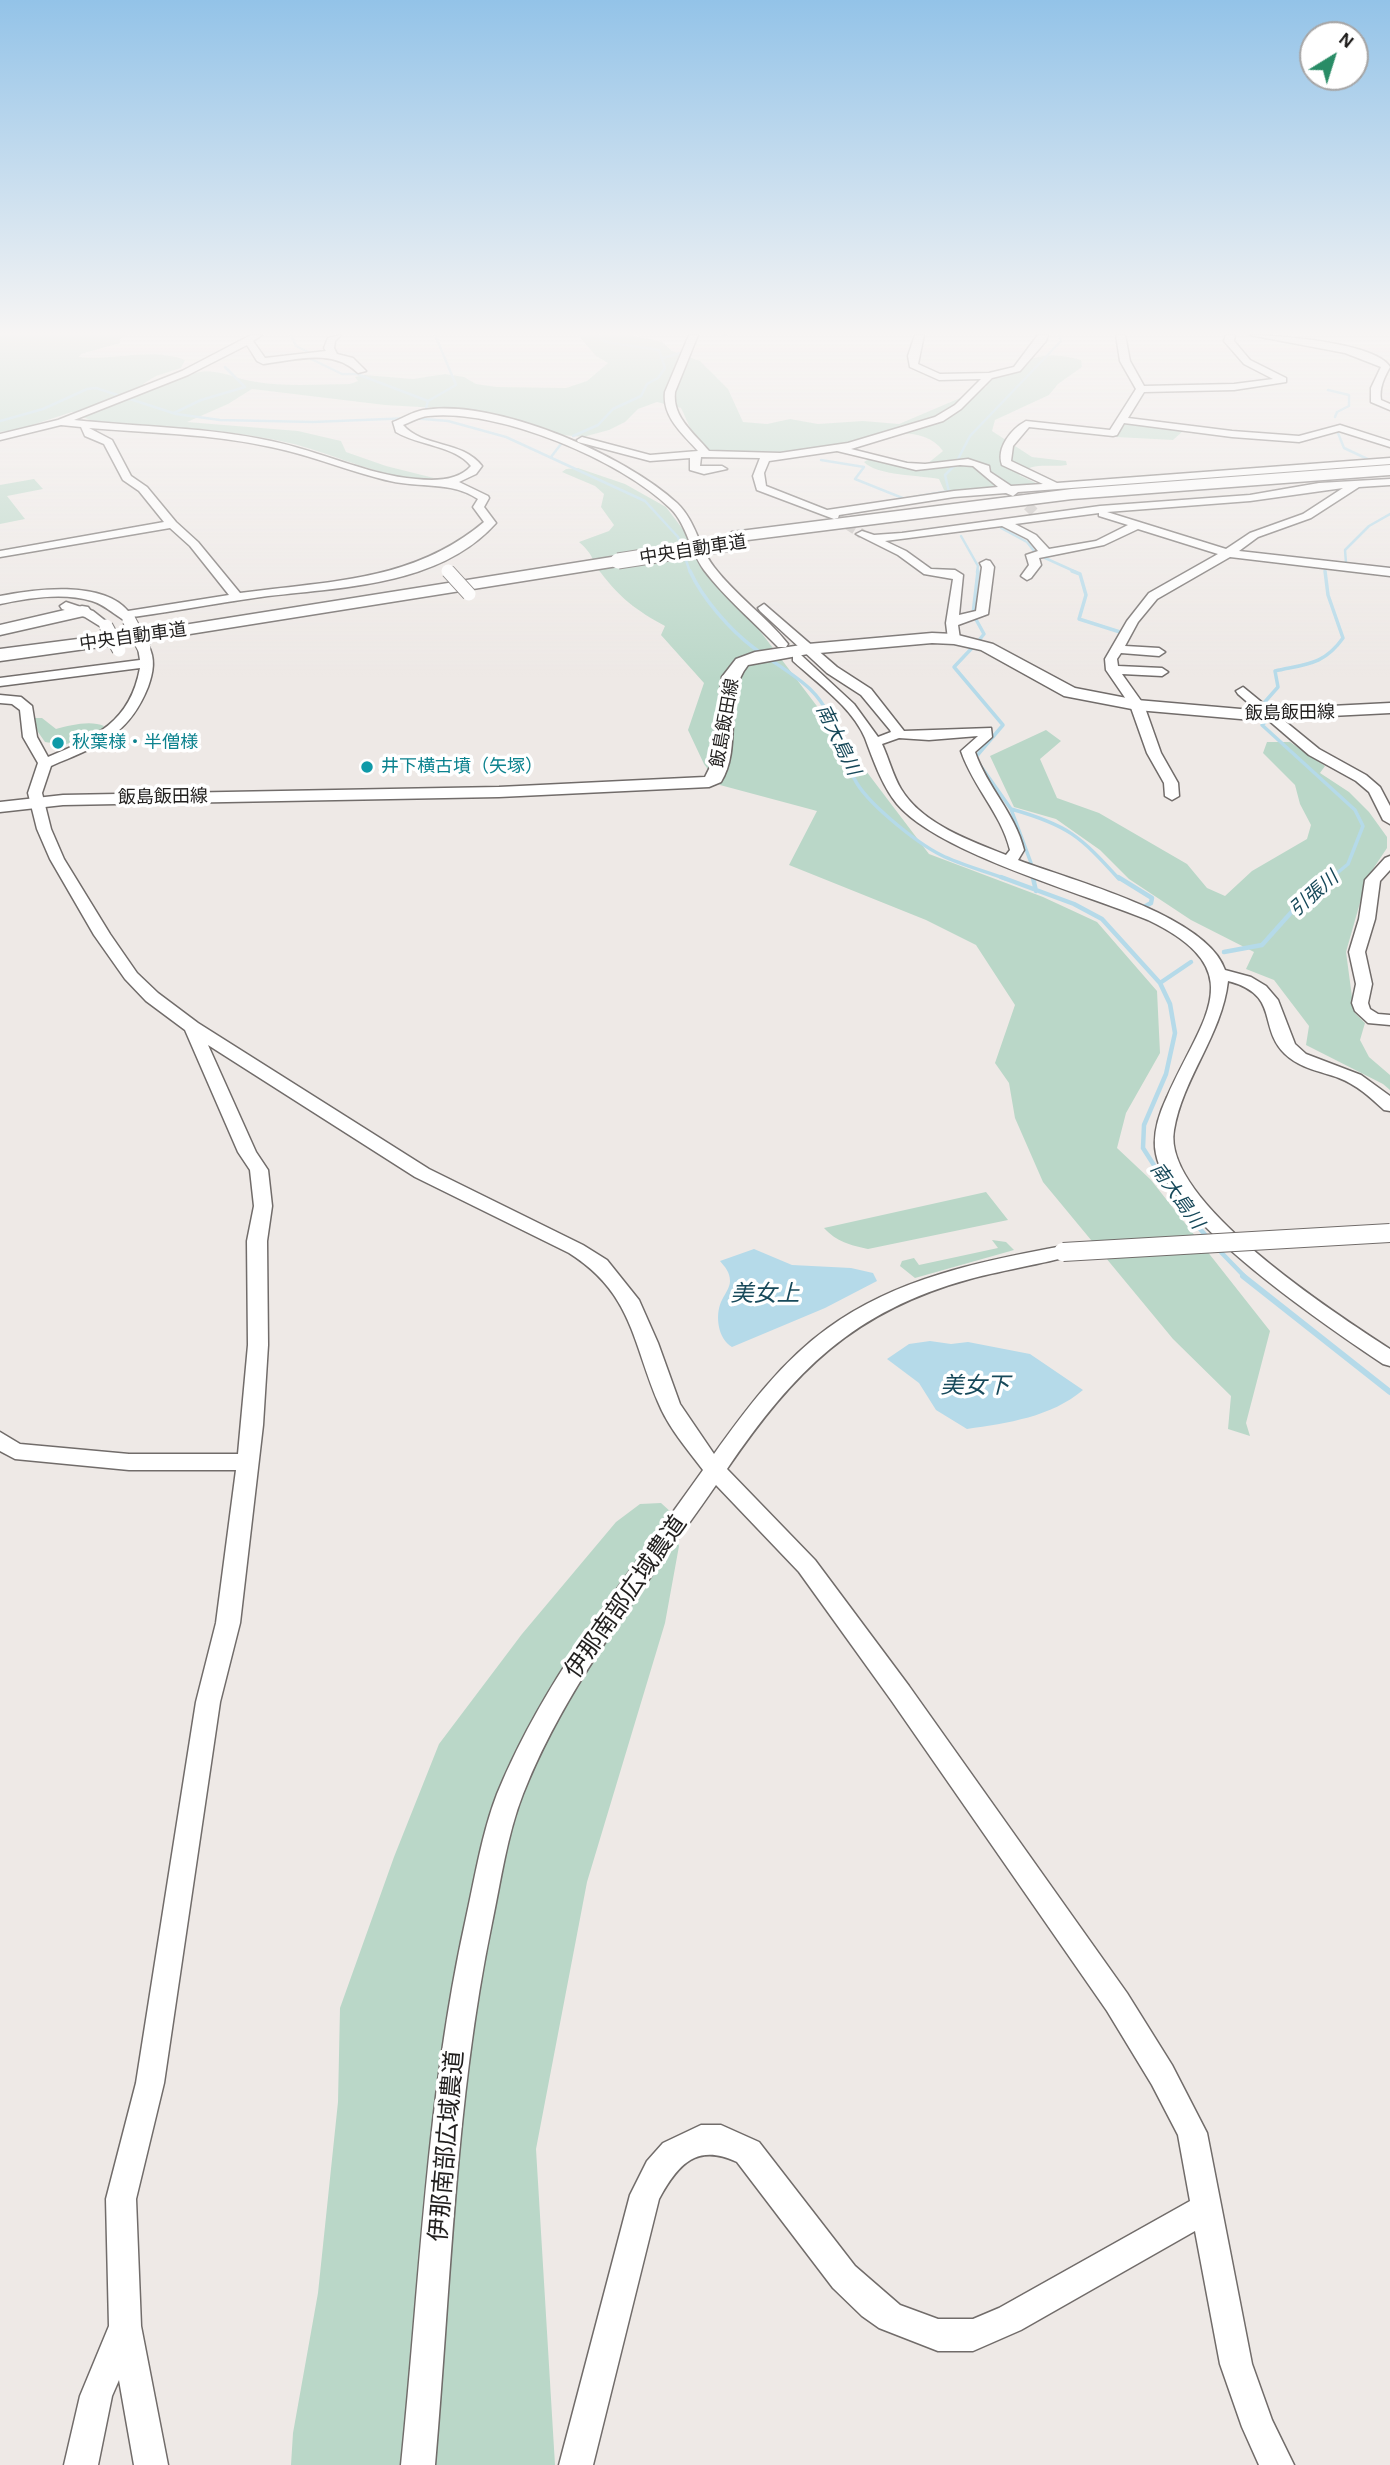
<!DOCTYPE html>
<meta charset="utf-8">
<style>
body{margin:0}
#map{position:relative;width:1390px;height:2465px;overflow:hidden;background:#eee9e6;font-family:"Alegreya Sans",sans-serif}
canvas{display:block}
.north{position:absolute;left:1299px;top:21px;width:70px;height:70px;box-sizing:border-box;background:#fff;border:2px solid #a6a5a5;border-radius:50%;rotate:38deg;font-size:19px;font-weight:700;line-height:28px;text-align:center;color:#211f1e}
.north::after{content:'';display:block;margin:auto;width:24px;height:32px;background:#298c66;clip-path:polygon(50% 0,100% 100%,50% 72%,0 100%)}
</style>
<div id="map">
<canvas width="1390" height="2465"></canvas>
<div class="north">N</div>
</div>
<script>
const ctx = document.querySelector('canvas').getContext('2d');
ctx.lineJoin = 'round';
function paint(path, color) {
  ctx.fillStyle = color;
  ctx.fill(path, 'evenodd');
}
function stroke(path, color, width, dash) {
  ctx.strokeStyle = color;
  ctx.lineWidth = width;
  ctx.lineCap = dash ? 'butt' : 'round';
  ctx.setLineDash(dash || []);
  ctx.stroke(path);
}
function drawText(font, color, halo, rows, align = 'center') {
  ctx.font = font + ' "Alegreya Sans","Noto Sans JP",sans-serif';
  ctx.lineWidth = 7;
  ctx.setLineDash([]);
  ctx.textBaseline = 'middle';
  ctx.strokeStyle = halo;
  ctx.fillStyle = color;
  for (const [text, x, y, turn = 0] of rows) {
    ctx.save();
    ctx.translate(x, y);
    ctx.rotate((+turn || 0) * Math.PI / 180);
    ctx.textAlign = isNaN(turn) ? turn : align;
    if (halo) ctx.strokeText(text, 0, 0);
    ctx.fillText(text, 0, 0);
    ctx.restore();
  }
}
paint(new Path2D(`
 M0 335H126L120 339V343L81 354 79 357C113 361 153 347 185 360L181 368 156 376 143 384C165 391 178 377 199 372 218 368 239 380 257 382 287 387 320 384 350 384L358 381 355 377 365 375 413 379 445 374 464 377 476 384 497 387 566 388 587 381 608 363 596 356 578 335H630L662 342 672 351 700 361 728 389 743 422 767 424 790 419 818 424 863 421 899 424 986 387 987 383C1020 362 1040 347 1081 360L1082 367 1058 384 1049 395 995 420 992 431 1032 457 1066 461 1067 465C1050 468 1032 461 1019 475L1038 484 1031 486 955 493 944 490 939 479C920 475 877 476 864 462 880 451 909 465 927 464L943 451C919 419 866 440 835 445 805 451 774 453 743 454 732 454 716 456 706 449 693 439 688 422 681 408L657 402 638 409 625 422 609 430 583 437 563 435 455 409 385 405 252 389 228 404 187 422 298 431 341 441 346 452 386 466 434 478C396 485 328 451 289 443 225 428 157 427 92 421L72 412 17 430 0 432Z
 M1123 422 1183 431 1173 440 1115 437Z
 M578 468 625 484 666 507 929 854 1043 897 1097 922 1157 991 1160 1053 1126 1113 1117 1148 1151 1180 1270 1331 1246 1423 1250 1436 1228 1429 1231 1396 1173 1339 1043 1182 1015 1118 1009 1083 995 1063 1015 1005 976 945 926 920 789 865 817 811 720 785 704 764 688 730 704 683 661 635 665 626C636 610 621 599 601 573 591 560 595 556 579 542L609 531 614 525 601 507 604 494 595 486 562 472 566 469Z
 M34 479 43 489 7 496 25 519 0 524V485Z
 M33 718H42L56 729C70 725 91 720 104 726L101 731 64 745 45 742 38 732Z
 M1046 730 1061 741 1040 759 1057 798 1099 813 1187 864 1207 888 1225 896 1252 871 1307 839 1311 825 1300 804 1295 785 1263 753 1267 742H1290L1325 766 1320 773 1349 792 1369 812 1387 837V848L1367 878 1346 952 1354 1012 1365 1023 1360 1040 1369 1057 1390 1075V1090L1383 1084 1306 1045 1309 1026 1274 980 1246 969 1254 952 1191 920 1129 879 1100 850 1056 819 1014 807 990 756Z
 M986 1192 1008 1220 868 1249C850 1245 837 1242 824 1228Z
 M992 1240 1006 1242 1014 1250 915 1278 900 1266 902 1261 914 1258 919 1265 998 1248Z
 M661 1503 672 1513 679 1546 665 1623 587 1882 536 2149 555 2465H291L293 2433 318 2293 338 2102 340 2008 394 1857 439 1744 522 1634 616 1522 640 1504Z`), '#bad7c8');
paint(new Path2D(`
 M754 1249 792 1265 851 1268 873 1273 877 1281 825 1308 732 1347C718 1339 715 1316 721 1302 724 1295 730 1288 730 1281 730 1272 725 1267 720 1261Z
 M930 1341 951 1344 968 1342 1030 1354 1083 1390C1051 1417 1008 1423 967 1429L936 1410 919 1383 887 1359 909 1344Z`), '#b5dae9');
stroke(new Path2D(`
 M291 335 296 346 310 353
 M723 336 726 335
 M309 358 342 374H357L428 401
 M663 358 680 353
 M1328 390 1349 395V406L1337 412 1335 417
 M174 413 201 400 245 387 225 367
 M430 413 426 408 428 401 456 385 435 335
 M0 421 43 409 87 389 96 388 176 414 220 420 313 422 411 418 448 421 506 437 645 501 678 537 690 572
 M1338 433 1344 448 1374 462
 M573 436 598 425 613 409 641 396 647 384 658 378 665 368 659 350 605 342 598 335
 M551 457 561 444
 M958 459 970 436 1061 341 1059 335
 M821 460 864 467 855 479 905 499
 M949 492 945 475 954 466
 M914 497 949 491
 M1001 528 1027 542 1034 551
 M961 536 978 566 977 572
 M1045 558 1076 572
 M1342 565 1346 563 1345 550 1369 526 1390 514`), '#b5dae9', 2.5);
stroke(new Path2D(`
 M690 571C702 598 730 630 754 648 772 662 793 673 810 689 836 714 839 747 854 778 865 802 917 843 941 855 961 865 985 871 1006 879
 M978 571 973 614 984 634 980 639
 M1072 571 1080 574 1086 595 1079 619 1120 632
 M972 648 954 667 1003 725 975 758 1011 809 1031 863
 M1268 708 1263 704 1278 687 1275 671C1306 664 1324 665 1343 638L1328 595 1325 571
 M1268 720 1262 725 1355 810 1363 826 1348 864 1330 879
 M1011 809C1068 825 1080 836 1119 879`), '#b5dae9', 3.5);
stroke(new Path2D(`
 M1001 877 1074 904 1102 919 1160 983 1170 1004 1175 1033 1166 1074 1144 1125 1143 1148 1182 1209 1209 1239
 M1118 877 1152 898 1151 903 1144 907
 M1033 878 1036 891
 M1224 952 1262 945 1296 907 1332 877
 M1160 983 1191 962
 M1215 1246 1245 1277`), '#b5dae9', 4.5);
stroke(new Path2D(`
 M1243 1276 1390 1392`), '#b5dae9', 6);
stroke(new Path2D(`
 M1017 495 1034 512
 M834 516 862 534`), '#c5c1be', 10, [10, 5]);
const minor = new Path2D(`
 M251 335H262L253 341 265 358 326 351 324 348 328 338 341 335 335 341 334 348 337 354 353 358 366 371 358 373C332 348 296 360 263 364L257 361 247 345 188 375 74 420C140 427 207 427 271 441 320 451 367 475 416 479 435 481 458 481 471 466 454 445 419 446 396 432L393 422C403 418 413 412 423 410 495 398 625 455 677 503 696 521 699 548 714 567 736 596 766 616 788 644L786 647H778C753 621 725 598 704 570 690 551 687 525 671 509 622 460 497 408 428 416 419 417 411 422 403 425 423 448 462 440 482 466L476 474 459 482 488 496 489 498 484 507 496 523C439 587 339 587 261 597 218 603 176 611 133 617V623C124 624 107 605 92 601 63 592 29 598 0 604V596C35 589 102 580 128 611L229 595 190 546 170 528 0 557V551L164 522 139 491 123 480 104 444 85 436 81 427 61 425 0 440V434L58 420 182 371ZM89 428C150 433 212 434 271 447 312 455 350 472 390 481 420 488 451 481 478 499L473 507 484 522C413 582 328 581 240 593L198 542 176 522 147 487 131 476 112 440Z
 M689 335H698L675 392C672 417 694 433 709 451L780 453 848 443 935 417 955 405 981 379 939 380 910 367 908 356 915 335H924L918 364 940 374 989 373 1014 367 1038 335H1048L1046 341 1020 371 992 378 961 409 943 421 851 449 907 463 925 464 968 459 989 466 990 472 1011 486 1043 484 1002 465C996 448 1011 429 1026 421L1110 430 1136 389 1120 361 1116 335H1125L1130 361 1144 386 1234 384 1273 379 1244 364 1224 341 1226 335H1235L1234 341 1250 360 1286 378V382L1234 390 1144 392 1128 418 1232 431 1299 436 1340 425 1390 441V447L1339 431 1299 442 1232 437 1124 423 1117 435 1113 436 1029 427 1013 446 1011 461 1057 483 1390 458V464L1018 492 1013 496 1006 493 954 497 839 515 838 518 834 519 757 490 753 476 760 458 701 457 700 466H722L727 469 704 474 690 470V458L650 461 578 442 577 440 582 437 650 455 698 451C683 434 662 417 665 392ZM837 451 916 470 960 465 973 466 998 487 954 491 827 510 766 486 764 473 769 461Z
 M1250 335C1277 335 1377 343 1390 367 1384 378 1379 388 1381 400L1390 404V410L1371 402V388L1381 367 1345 353Z
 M1390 479V485L1359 487 1311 518 1258 537 1239 551 1390 568V576L1230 557 1157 599 1138 622 1125 646 1159 648 1165 652 1159 656 1121 653 1117 659 1118 666 1162 668 1168 672 1162 676 1122 674 1144 705 1161 753 1178 783 1179 796 1172 800 1165 796 1164 783 1147 753 1130 705 1106 670 1105 659 1127 621 1149 593 1218 554 1138 529 1104 545 1039 558 1041 565 1031 578 1027 580 1021 576 1029 565 1026 555 1038 551 1028 539 1002 526 885 541 906 551 931 569 955 570 963 575 959 615 976 611 982 567 980 563 986 560 990 561 994 567 988 614 958 625 960 639 954 643 948 639 946 623 953 579 924 574 898 555 856 534 862 531 874 535 902 533 1100 506 1250 495 1319 483ZM1343 488 1303 514 1250 533 1226 549 1107 512 1250 501ZM1099 513V516L1128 525 1096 541 1049 549 1036 535 1015 524Z
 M66 602 93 611 112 626 106 630 85 617 62 609 60 606Z
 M764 604 837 667 871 689 904 731 991 728 992 737 975 752C987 787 1015 813 1024 850L1018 860C1070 880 1207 915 1225 970L1251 977 1266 986 1278 1000 1295 1044 1306 1054 1361 1075 1390 1096V1111L1384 1110C1370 1097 1357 1085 1339 1078 1320 1071 1301 1069 1285 1054 1257 1026 1281 995 1228 981 1222 1035 1183 1077 1174 1130 1161 1201 1336 1314 1390 1349V1366L1383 1364C1328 1327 1168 1219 1156 1154 1152 1135 1159 1114 1167 1097 1202 1017 1254 971 1148 920 1085 894 938 853 897 804 882 786 873 759 865 738 852 707 817 683 793 661V655H801L854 704 878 737 891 732 890 730 861 695 827 673 760 611 758 608ZM978 736 961 751C973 787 1001 813 1010 850L1006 855C971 841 922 824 901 789 893 776 889 759 882 744L899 738 929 740Z
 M144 644 148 645C156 659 153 673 148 687 128 737 97 746 51 766L42 793 51 829 64 859 110 934 137 973 158 993 198 1023 429 1169 583 1245 607 1260 639 1300 658 1343 680 1404 714 1454C747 1408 782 1361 828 1328 896 1278 982 1261 1063 1246L1070 1248 1073 1252 1070 1256C1037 1265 1003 1270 970 1279 853 1311 794 1371 727 1469L815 1560 909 1686 1127 1993 1172 2065 1207 2133 1252 2364 1272 2420 1294 2465H1259L1242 2427 1220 2364 1195 2231 1021 2330 973 2351H938L879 2328 862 2316 833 2288 737 2162C697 2143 678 2164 659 2199L593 2465H559L630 2195 647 2161 663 2143 701 2125H721L759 2142 855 2266 900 2305 938 2319H973L999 2308 1190 2201 1178 2135 1152 2085 1107 2011 891 1700 799 1572 716 1485C647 1585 568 1680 523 1794 507 1835 501 1880 492 1923 455 2101 451 2284 435 2465H401C420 2282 426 2098 466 1918 475 1877 482 1833 497 1794 546 1674 629 1575 703 1470 687 1449 668 1427 658 1402 632 1340 632 1293 569 1253L415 1177 208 1045 256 1152 268 1170 272 1206 267 1241 268 1345 263 1425 240 1623 220 1702 164 2083 136 2199 141 2326 168 2465H134L119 2380 112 2396 98 2465H64L80 2396 109 2326 106 2199 136 2083 196 1702 216 1623 236 1470H129L15 1459 0 1451V1432L20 1444 129 1454H238L248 1345 247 1241 254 1206 250 1170 238 1152 185 1030 146 1001 125 979 94 935 50 859 37 829 28 793 38 763 23 737 20 710 12 704 0 703V695L21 697 32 706 37 737 48 757C95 737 130 723 140 668L0 686V678L140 660 138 648Z
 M1243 687 1319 749 1366 775 1380 787 1390 806V824L1383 820 1369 792 1356 781 1309 755 1238 694 1236 691Z
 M1390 856V870L1380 881 1375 919 1365 952 1372 984 1368 1003 1370 1009 1378 1014 1390 1015V1025L1368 1023 1355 1011 1352 1003 1356 984 1349 952 1359 919 1365 880 1385 858Z`);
const major = new Path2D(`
 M932 633 954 634 993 644 1075 688 1137 700 1252 710 1390 703V713L1252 720 1137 710 1064 696 981 650 954 644 932 643 808 654 748 665C722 697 743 747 721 782L709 787 499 797 63 805 0 812V802L63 795 499 787 705 777 711 765 722 677 736 659 755 652 808 644Z`);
const highway = new Path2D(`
 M1390 465V475L1072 499 732 542 724 537 732 532 1072 489Z
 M618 556 624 557 626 561 624 565 171 637 0 661V649L171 627Z
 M82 606 88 607 91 611 88 615 0 635V625Z`);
stroke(minor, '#716c6a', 3);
stroke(major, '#716c6a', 3);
stroke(highway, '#716c6a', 3);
paint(minor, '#fff');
paint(major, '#fff');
paint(highway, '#fff');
const minorBridgeFar2 = new Path2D(`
 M448 570 450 572`);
const minorBridgeFar1 = new Path2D(`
 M448 571 469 594
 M129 620 144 648
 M106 626 119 650`);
const minorBridge = new Path2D(`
 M1063 1252 1390 1233`);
const highwayBridge = new Path2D(`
 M618 561 740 542`);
stroke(minorBridgeFar2, '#716c6a', 12, []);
stroke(minorBridgeFar1, '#716c6a', 15, []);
stroke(minorBridge, '#716c6a', 20, []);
stroke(highwayBridge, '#716c6a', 17, []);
stroke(minorBridgeFar2, '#fff', 10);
stroke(minorBridgeFar1, '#fff', 13);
stroke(minorBridge, '#fff', 18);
stroke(highwayBridge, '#fff', 15);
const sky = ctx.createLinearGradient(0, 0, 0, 680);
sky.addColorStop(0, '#93c3e8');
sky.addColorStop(0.49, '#f7f5f4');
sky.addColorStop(1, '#f7f5f400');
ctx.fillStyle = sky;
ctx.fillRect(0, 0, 1390, 680);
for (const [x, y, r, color] of [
 [58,743,7,"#0f9aa8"],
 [367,767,7,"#0f9aa8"]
]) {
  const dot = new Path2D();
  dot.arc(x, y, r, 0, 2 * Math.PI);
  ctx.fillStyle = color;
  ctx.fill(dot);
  stroke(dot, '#fff', 2.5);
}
drawText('18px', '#211f1e', '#fff', [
 ["中央自動車道",693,550,-9],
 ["中央自動車道",133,637,-8],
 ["飯島飯田線",1290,713,-1],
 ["飯島飯田線",725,723,-80],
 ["飯島飯田線",163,797,-1]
]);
drawText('18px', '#0d838f', '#fff', [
 ["秋葉様・半僧様",72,743],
 ["井下横古墳（矢塚）",381,767]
], 'left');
drawText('italic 19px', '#17495a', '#fff', [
 ["南大島川",838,740,64],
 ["引張川",1314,894,-41],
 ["南大島川",1177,1196,54]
]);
drawText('italic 23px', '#17495a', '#fff', [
 ["美女上",765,1294],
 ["美女下",975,1386]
]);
drawText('24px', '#211f1e', '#fff', [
 ["伊那南部広域農道",626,1597,-55],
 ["伊那南部広域農道",447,2146,-85]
]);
</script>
